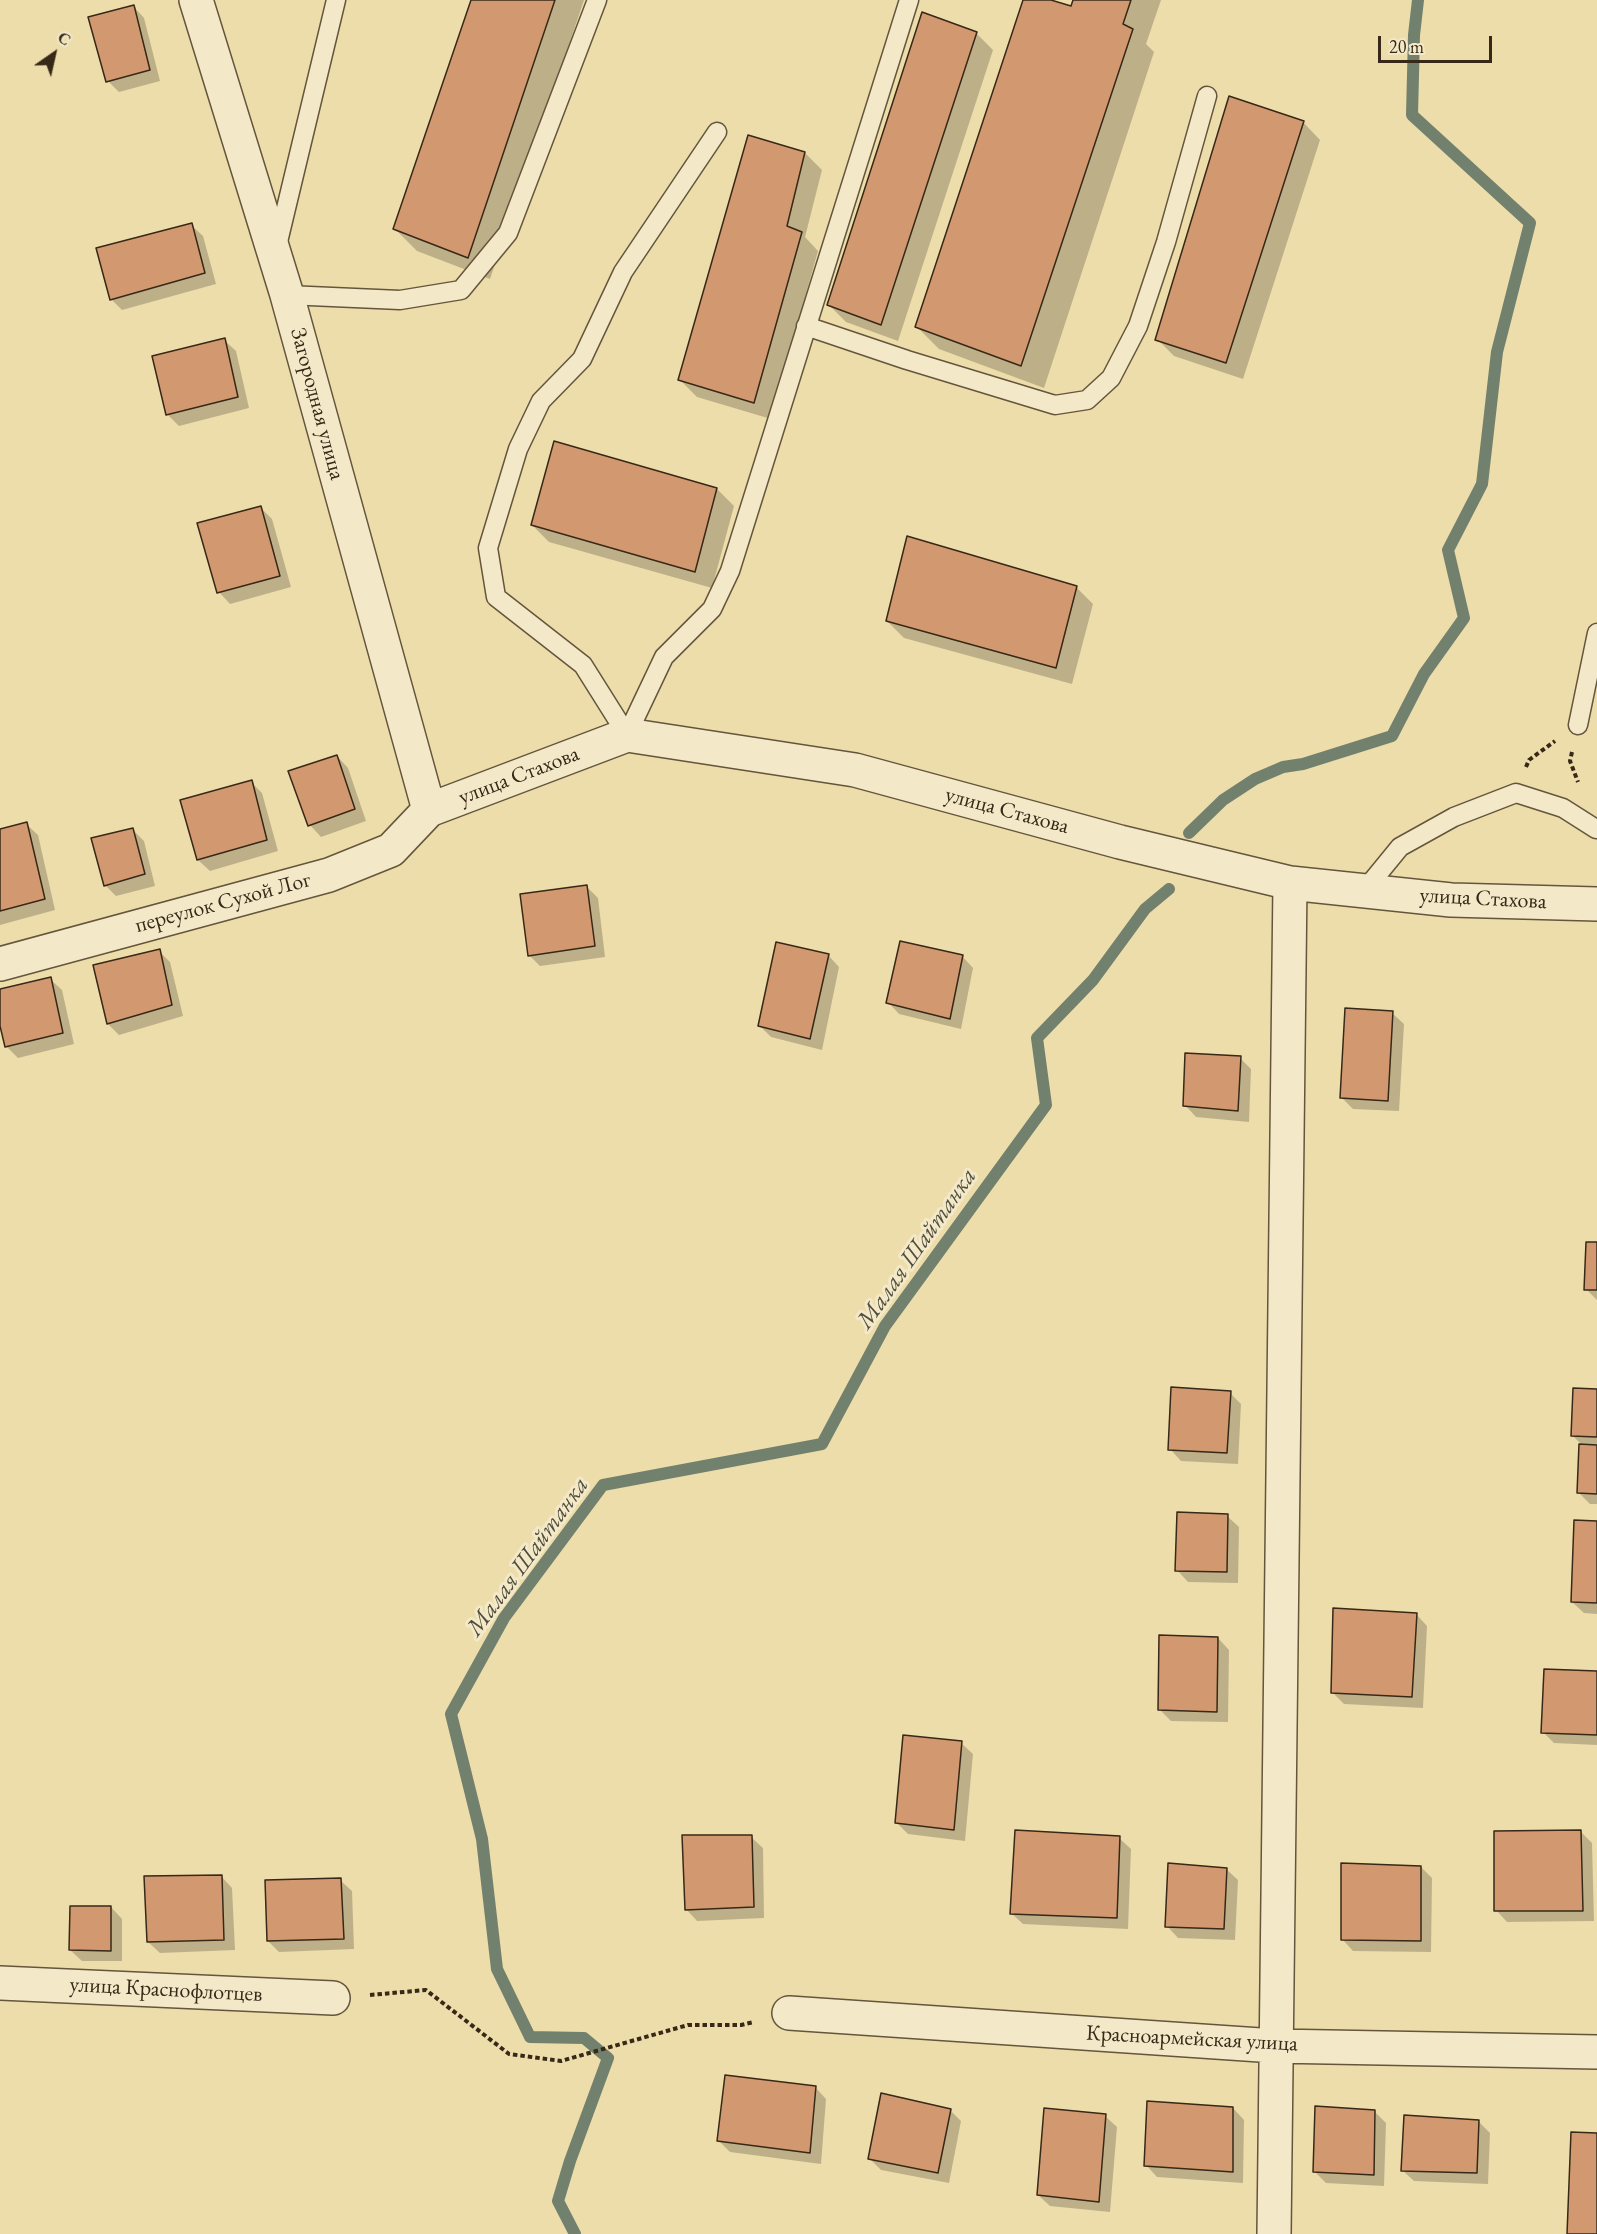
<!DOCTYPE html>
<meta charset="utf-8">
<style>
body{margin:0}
#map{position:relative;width:1597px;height:2234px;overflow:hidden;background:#edddaa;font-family:"EB Garamond",serif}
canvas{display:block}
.north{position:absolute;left:24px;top:24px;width:60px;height:60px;-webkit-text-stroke:4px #f3e9c8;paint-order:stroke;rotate:34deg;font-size:16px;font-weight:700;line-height:24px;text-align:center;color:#372818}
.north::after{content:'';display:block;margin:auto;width:21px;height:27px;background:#372818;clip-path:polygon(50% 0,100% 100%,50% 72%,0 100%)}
.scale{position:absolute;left:1378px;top:36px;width:114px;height:27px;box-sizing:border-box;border:3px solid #372818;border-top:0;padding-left:8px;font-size:18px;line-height:21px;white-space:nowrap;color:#372818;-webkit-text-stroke:4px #f3e9c8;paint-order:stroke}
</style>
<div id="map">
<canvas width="1597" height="2234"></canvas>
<div class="north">С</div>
<div class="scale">20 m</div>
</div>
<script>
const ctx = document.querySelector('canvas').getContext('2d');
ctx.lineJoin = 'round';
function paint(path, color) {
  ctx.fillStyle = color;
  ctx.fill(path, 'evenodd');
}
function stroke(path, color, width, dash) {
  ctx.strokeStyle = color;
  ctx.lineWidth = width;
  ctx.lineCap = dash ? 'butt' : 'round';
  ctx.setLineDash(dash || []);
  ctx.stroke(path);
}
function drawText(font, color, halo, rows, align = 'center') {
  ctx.font = font + ' "EB Garamond",serif';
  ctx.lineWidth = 6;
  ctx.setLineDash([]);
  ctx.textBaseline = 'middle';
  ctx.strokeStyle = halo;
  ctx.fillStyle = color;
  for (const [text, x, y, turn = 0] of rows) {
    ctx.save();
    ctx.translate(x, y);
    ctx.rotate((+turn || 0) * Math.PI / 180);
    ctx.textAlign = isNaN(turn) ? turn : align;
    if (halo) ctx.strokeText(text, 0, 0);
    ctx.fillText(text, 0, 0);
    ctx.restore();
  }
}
paint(new Path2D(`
 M472 0H584L490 279 417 251 395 229Z
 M1024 0H1046L1072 8 1075 0H1161L1146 44 1154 52 1044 388 939 349 917 327Z
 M133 6 144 18 160 81 119 92 108 81Z
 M976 33 993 50 898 341 846 322 829 305Z
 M1303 122 1320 140 1243 379 1174 356 1157 339Z
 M805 153 822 170 805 237 818 251 771 419 697 397 680 380Z
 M191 225 203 236 216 284 122 310 111 299Z
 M224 340 236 351 249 408 179 426 168 415 154 357Z
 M717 489 734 506 712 588 549 542 532 525Z
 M261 508 272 519 291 587 230 604 219 592Z
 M1076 587 1093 604 1072 684 904 638 887 621Z
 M337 756 348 768 366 821 321 837 310 825 290 772Z
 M251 782 262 793 278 851 210 871 198 860 181 801Z
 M26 824 38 835 55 910 0 925V830Z
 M133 830 144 841 155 886 116 896 105 885Z
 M587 887 598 898 605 957 540 966 529 955Z
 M159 951 170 962 183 1016 119 1035 108 1024Z
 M828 955 839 967 822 1050 771 1037 760 1026Z
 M962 956 973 968 961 1029 899 1014 888 1002Z
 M50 979 62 990 74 1044 18 1058 7 1047 0 1020V991Z
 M1392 1013 1404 1024 1399 1111 1353 1109 1341 1097Z
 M1240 1058 1251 1069 1249 1122 1196 1117 1185 1105Z
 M1597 1244V1300L1586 1289Z
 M1597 1391V1504H1590L1578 1492 1583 1446 1573 1436Z
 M1230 1393 1241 1404 1238 1464 1181 1461 1170 1449Z
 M1227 1516 1239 1527 1238 1583 1188 1582 1177 1570Z
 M1597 1522V1614L1584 1613 1572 1602Z
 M1416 1614 1427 1626 1423 1708 1344 1704 1332 1692Z
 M1218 1638 1229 1650 1228 1722 1171 1721 1160 1710Z
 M1597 1673V1745L1554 1743 1543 1732Z
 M961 1743 973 1754 965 1841 908 1834 896 1822Z
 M1581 1832 1592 1843 1594 1921 1507 1922 1496 1910Z
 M751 1837 763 1848 764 1918 697 1921 686 1909Z
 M1119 1838 1131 1849 1128 1929 1023 1924 1011 1913Z
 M1421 1867 1432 1878 1431 1952 1353 1951 1342 1939Z
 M1226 1869 1238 1880 1235 1940 1178 1938 1167 1926Z
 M221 1876 232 1888 235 1950 160 1953 148 1942Z
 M340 1880 352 1891 354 1949 279 1952 268 1941Z
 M111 1907 122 1919V1961H82L70 1950Z
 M815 2087 826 2099 821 2164 730 2152 718 2140Z
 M1233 2108 1244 2120 1243 2183 1157 2177 1146 2165Z
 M950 2110 961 2121 949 2183 881 2170 870 2159Z
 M1375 2112 1386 2123 1384 2186 1326 2183 1315 2172Z
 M1105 2116 1117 2127 1110 2212 1050 2206 1038 2195Z
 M1478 2121 1490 2133 1488 2184 1414 2181 1402 2170Z`), '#0003');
stroke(new Path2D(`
 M1189 833 1223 800 1255 779 1283 767 1303 764 1392 736 1424 674 1464 618 1448 550 1482 484 1497 352 1530 223 1412 115 1414 35 1418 0
 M575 2234 558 2201 570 2161 608 2058 584 2038 530 2037 497 1969 482 1839 451 1714 504 1618 603 1485 822 1444 885 1326 1046 1105 1037 1038 1093 980 1145 909 1169 889`), '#72816e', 12);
const building = new Path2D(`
 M471 0H555L468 258 393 229Z
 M1023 0H1051L1071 6 1073 0H1131L1123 24 1133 29 1021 366 915 327Z
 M134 5 150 70 106 82 88 17Z
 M922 12 977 32 881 325 827 305Z
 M1229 96 1304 121 1226 363 1155 340Z
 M748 135 805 152 787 226 802 232 754 403 678 380Z
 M192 223 205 273 110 300 96 248Z
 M225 338 238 397 166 415 152 356Z
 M554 441 717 488 695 572 531 525Z
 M261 506 280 576 217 593 197 523Z
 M907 536 1077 586 1056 668 886 621Z
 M337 755 355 809 308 826 288 771Z
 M252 780 267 840 197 860 180 800Z
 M27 822 45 899 0 911V829Z
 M133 828 145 874 104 886 91 838Z
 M587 885 595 946 528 956 520 894Z
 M900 941 963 955 950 1019 886 1003Z
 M776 942 829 954 810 1039 758 1026Z
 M160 949 172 1005 107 1024 93 965Z
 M51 977 63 1033 5 1047 0 1026V989Z
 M1345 1008 1393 1011 1388 1101 1340 1098Z
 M1185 1053 1241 1056 1238 1111 1183 1106Z
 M1586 1242H1597V1290H1584Z
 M1171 1387 1231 1391 1227 1453 1168 1450Z
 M1573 1388 1597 1389V1437L1571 1436Z
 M1579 1444 1597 1445V1494L1577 1493Z
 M1177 1512 1228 1514 1227 1572 1175 1571Z
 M1574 1520 1597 1521V1603L1571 1602Z
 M1333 1608 1417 1613 1412 1697 1331 1693Z
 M1159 1635 1218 1637 1217 1712 1158 1710Z
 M1544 1669 1597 1671V1735L1541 1733Z
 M903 1735 962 1741 954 1830 895 1823Z
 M1015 1830 1120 1836 1117 1918 1010 1914Z
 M1581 1830 1583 1911H1494V1831Z
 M682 1835H752L754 1907 685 1910Z
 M1168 1863 1227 1868 1224 1929 1165 1927Z
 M1341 1863 1421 1866V1941L1341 1940Z
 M222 1875 224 1940 147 1942 144 1876Z
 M341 1878 344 1939 267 1941 265 1880Z
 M70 1906H111V1951L69 1950Z
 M725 2075 816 2086 810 2153 717 2141Z
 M881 2093 951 2109 938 2173 868 2159Z
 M1147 2101 1233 2107V2172L1144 2166Z
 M1315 2106 1375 2110 1374 2175 1313 2172Z
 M1044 2108 1106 2114 1099 2202 1037 2195Z
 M1404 2115 1479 2120 1477 2173 1401 2171Z
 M1571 2132 1597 2133V2234H1567Z`);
paint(building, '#d29970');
stroke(building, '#372818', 1.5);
const lane = new Path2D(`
 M277 246 336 0
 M287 295 400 300 461 290 508 233 597 0
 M806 326 907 360 1055 405 1087 400 1111 378 1138 326 1166 242 1207 96
 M1578 725 1597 633
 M627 735 664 657 712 609 730 571 909 0
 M627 735 583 665 496 597 488 548 518 449 541 401 582 359 623 272 717 132
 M1364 891 1400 847 1454 817 1516 793 1563 808 1596 829`);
const street = new Path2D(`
 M196 0 287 295 429 810
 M0 964 329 875 391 850 429 810 627 735 855 770 1120 842 1290 883 1451 900 1597 904
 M0 1983 333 1998
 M789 2013 1275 2046 1597 2052
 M1274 2234 1290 883`);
stroke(lane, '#64553c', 21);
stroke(street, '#64553c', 36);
stroke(new Path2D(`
 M1572 752 1570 761 1578 782
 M1526 767 1529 760 1555 741
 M370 1995 426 1990 509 2054 561 2061 688 2025H741L754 2022`), '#372818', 4, [4.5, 3]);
stroke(lane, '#f3e9c8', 18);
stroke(street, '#f3e9c8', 33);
drawText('22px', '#372818', '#f3e9c8', [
 ["Загородная улица",317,404,75],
 ["улица Стахова",519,776,-21],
 ["улица Стахова",1007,811,15],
 ["улица Стахова",1483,899,3],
 ["переулок Сухой Лог",223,903,-15],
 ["улица Краснофлотцев",166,1990,3],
 ["Красноармейская улица",1192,2039,3]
]);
drawText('italic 24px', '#504d3c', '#f3e9c8', [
 ["Малая Шайтанка",917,1249,-55],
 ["Малая Шайтанка",528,1557,-54]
]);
</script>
